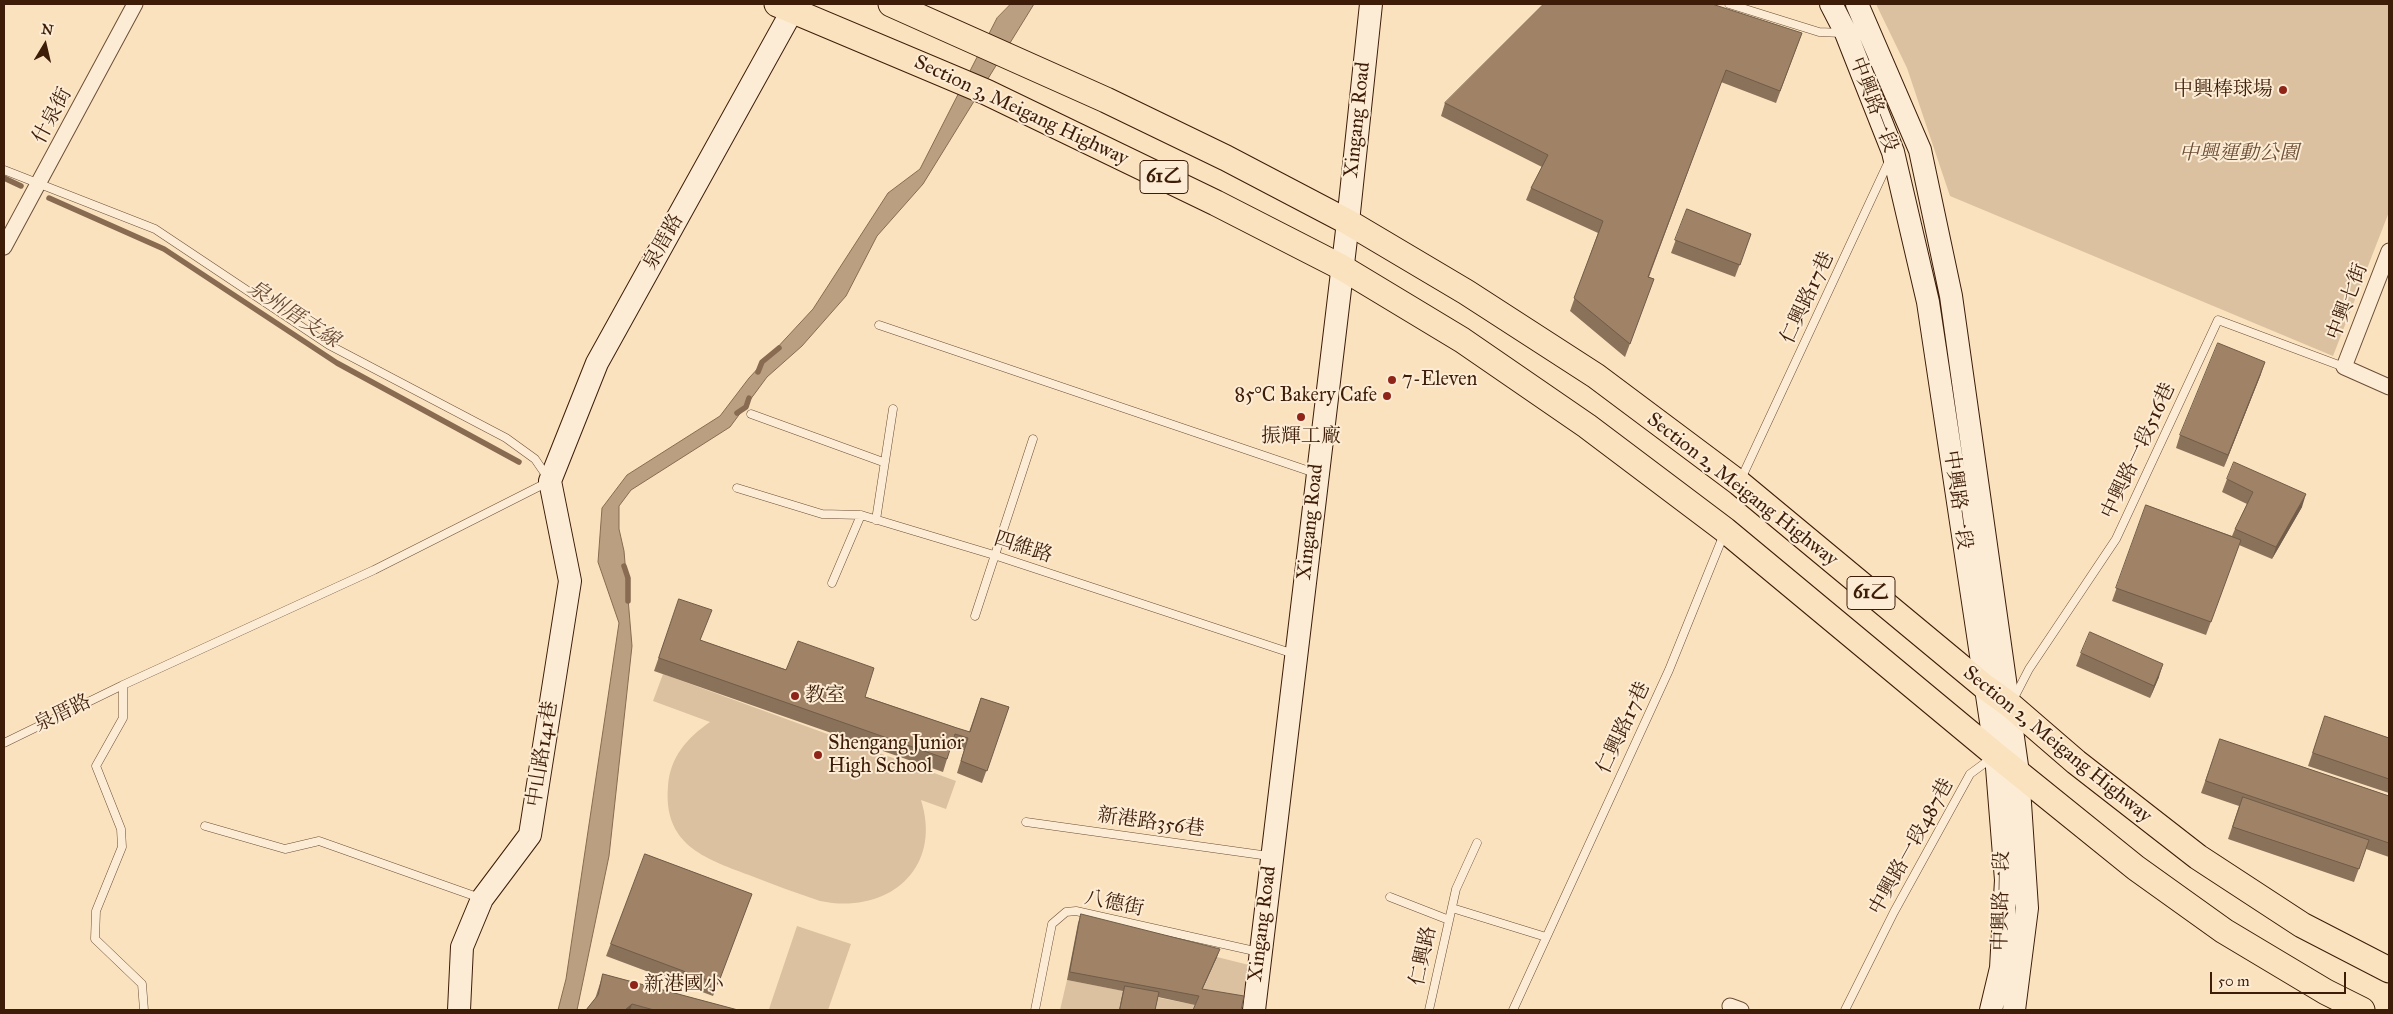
<!DOCTYPE html>
<meta charset="utf-8">
<style>
body{margin:0}
#map{position:relative;width:2393px;height:1014px;overflow:hidden;background:#fbe2be;font-family:"IM FELL Great Primer",serif}
canvas{display:block}
.frame{position:absolute;inset:0;border:5px solid #3d1d08;pointer-events:none}
.north{position:absolute;left:20px;top:20px;width:50px;height:50px;-webkit-text-stroke:4px #fcecd5;paint-order:stroke;rotate:9deg;font-size:14px;font-weight:700;line-height:20px;text-align:center;color:#3d1d08}
.north::after{content:'';display:block;margin:auto;width:18px;height:22px;background:#3d1d08;clip-path:polygon(50% 0,100% 100%,50% 72%,0 100%)}
.scale{position:absolute;left:2210px;top:972px;width:136px;height:22px;box-sizing:border-box;border:2px solid #3d1d08;border-top:0;padding-left:6px;font-size:15px;line-height:18px;white-space:nowrap;color:#3d1d08;-webkit-text-stroke:4px #fcecd5;paint-order:stroke}
</style>
<div id="map">
<canvas width="2393" height="1014"></canvas>
<div class="frame"></div>
<div class="north">N</div>
<div class="scale">50 m</div>
</div>
<script>
const ctx = document.querySelector('canvas').getContext('2d');
ctx.lineJoin = 'round';
function paint(path, color) {
  ctx.fillStyle = color;
  ctx.fill(path, 'evenodd');
}
function stroke(path, color, width, dash) {
  ctx.strokeStyle = color;
  ctx.lineWidth = width;
  ctx.lineCap = dash ? 'butt' : 'round';
  ctx.setLineDash(dash || []);
  ctx.stroke(path);
}
function drawText(font, color, halo, rows, align = 'center') {
  ctx.font = font + ' "IM FELL Great Primer","Noto Serif TC",serif';
  ctx.lineWidth = 4;
  ctx.setLineDash([]);
  ctx.textBaseline = 'middle';
  ctx.strokeStyle = halo;
  ctx.fillStyle = color;
  for (const [text, x, y, turn = 0] of rows) {
    ctx.save();
    ctx.translate(x, y);
    ctx.rotate((+turn || 0) * Math.PI / 180);
    ctx.textAlign = isNaN(turn) ? turn : align;
    if (halo) ctx.strokeText(text, 0, 0);
    ctx.fillText(text, 0, 0);
    ctx.restore();
  }
}
paint(new Path2D(`
 M1876 4H2389V212L2333 356 1950 196 1907 68Z
 M663 674 956 781 946 809 921 800C943 870 887 915 820 901 796 893 772 884 749 875 703 858 663 844 668 786 670 757 687 738 710 722L653 701Z
 M797 926 851 944 828 1010 769 1009Z
 M1217 957 1249 965 1241 1005 1199 997Z
 M1067 980 1196 1005 1193 1010H1060Z`), '#dbc19f');
const water = new Path2D(`
 M1011 4H1034L923 184 877 236 846 296 802 346 767 377 730 427 631 490 619 506V529L624 551 632 646 609 856 577 1010H558L566 979 619 623 598 562 602 508 627 475 720 416 749 378 813 309 888 193 920 169 997 18Z`);
paint(water, '#ba9f80');
stroke(water, '#886b50', 1);
stroke(new Path2D(`
 M4 178 21 186
 M49 198 164 249 337 363 519 462
 M758 372 762 362 779 348
 M737 413 746 407 749 398
 M624 566 628 578V601`), '#886b50', 5.5);
const lane = new Path2D(`
 M1729 4 1819 32 1842 33
 M4 170 155 229 329 345 506 438 535 459 550 481 374 570 123 685 4 743
 M879 325 1315 473
 M751 414 883 462
 M1741 479 1889 161
 M737 488 822 514 861 515 994 555 1294 654
 M876 520 893 409
 M832 583 861 515
 M975 616 1033 439
 M123 685V718L96 766 121 829 122 847 96 911 95 939 142 984 144 1010
 M2014 698 2029 669 2116 539 2218 320 2344 367
 M1026 822 1269 856
 M205 826 285 849 319 841 480 898
 M1390 897 1449 920
 M1452 908 1546 937
 M1035 1010 1052 924 1066 912 1076 911 1259 952
 M1429 1010 1456 889 1477 843
 M1513 1010 1669 670 1724 534
 M1845 1010 1894 912 1970 774 1993 757`);
const street = new Path2D(`
 M4 247 135 4
 M2389 251 2344 367 2389 387
 M1730 1006 1741 1010`);
const secondary = new Path2D(`
 M1831 4 1846 33 1893 152 1928 302 1996 755 2006 880 2001 968 1991 1010
 M1857 4 1920 150 1951 296 2018 773 2027 908 2014 1010
 M459 1010 462 947 482 899 530 835 570 581 550 481 597 363 796 4
 M1254 1010 1348 222 1371 4`);
const primary = new Path2D(`
 M777 4 986 92 1216 203 1341 267 1462 340 1587 426 1725 530 1996 755 2136 868 2224 931 2326 992 2362 1010
 M891 4 1106 100 1226 158 1348 222 1466 292 1596 376 1739 483 1985 687 2010 705 2076 762 2198 857 2302 925 2389 970`);
stroke(lane, '#6c4e36', 9);
stroke(street, '#6c4e36', 17);
stroke(secondary, '#3d1d08', 24);
stroke(primary, '#3d1d08', 27);
stroke(lane, '#fcecd5', 8);
stroke(street, '#fcecd5', 15);
stroke(secondary, '#fcecd5', 22);
stroke(primary, '#fbe2be', 25);
paint(new Path2D(`
 M1802 33 1776 103 1721 82 1649 277 1654 279 1625 357 1570 311 1598 233 1526 200 1531 188 1542 167 1441 116 1445 103Z
 M1687 209 1751 234 1735 277 1671 253Z
 M2261 374 2224 467 2176 448 2180 435Z
 M2227 479 2302 507 2272 559 2239 545 2206 635 2112 601 2146 505 2232 536 2235 529 2247 504 2222 492Z
 M679 599 700 640 957 728 969 732 981 698 1009 707 982 783 957 773 964 750 951 746 943 772 654 671Z
 M2081 653 2159 677 2150 698 2076 666Z
 M2325 716 2389 738V793L2308 766Z
 M2220 739 2389 796V857L2366 849 2354 882 2228 839 2239 806 2201 793Z
 M645 854 752 894 713 996 606 956Z
 M1081 914 1217 957 1195 1005 1158 997 1155 1010H1119L1123 991 1067 980 1078 923Z
 M603 974 738 1010H586L595 999Z`), '#8a7159');
paint(new Path2D(`
 M2265 362 2261 374 2224 467 2228 455Z
 M2306 494 2302 507 2272 559 2276 547Z
 M2163 664 2159 677 2150 698 2154 686Z
 M1220 949 1217 957 1199 997 1202 989Z
 M632 1004 630 1010H625Z`), '#705c48');
const building = new Path2D(`
 M1544 4H1712L1802 33 1780 91 1726 70 1648 277 1654 279 1630 344 1574 298 1603 221 1531 188 1548 155 1445 103Z
 M1687 209 1751 234 1740 265 1675 240Z
 M2218 343 2265 362 2228 455 2180 435Z
 M2234 462 2306 494 2276 547 2235 529 2253 492 2227 479Z
 M2146 505 2241 540 2211 622 2116 588Z
 M679 599 712 610 700 640 786 670 798 641 874 668 865 697 957 728 970 732 981 698 1009 707 987 771 961 761 968 738 955 734 947 759 659 658Z
 M2090 632 2163 664 2154 686 2081 653Z
 M2325 716 2389 738V779L2313 753Z
 M2220 739 2389 796V843L2206 781Z
 M2243 797 2369 840 2359 869 2233 827Z
 M645 854 752 894 718 984 611 944Z
 M1081 914 1220 949 1202 989 1244 996 1241 1010H1193L1199 996 1070 972Z
 M603 974 738 1010H654L632 1004 625 1010H586L598 995Z
 M1125 986 1159 992 1155 1010H1120Z`);
paint(building, '#a08367');
stroke(building, '#705c48', 1);
for (const [x, y, r, color] of [
 [2283,90,5,"#8f2418"],
 [1392,380,5,"#8f2418"],
 [1387,396,5,"#8f2418"],
 [1301,417,5,"#8f2418"],
 [795,696,5,"#8f2418"],
 [818,755,5,"#8f2418"],
 [634,985,5,"#8f2418"]
]) {
  const dot = new Path2D();
  dot.arc(x, y, r, 0, 2 * Math.PI);
  ctx.fillStyle = color;
  ctx.fill(dot);
  stroke(dot, '#fcecd5', 2);
}
for (const [x, y, w] of [
 [1164,177,48],
 [1871,593,48]
]) {
  const box = new Path2D();
  box.roundRect(x - w / 2, y - 16.5, w, 33, 4);
  ctx.fillStyle = '#fcecd5';
  ctx.fill(box);
  stroke(box, '#3d1d08', 1);
}
drawText('bold 19px', '#3d1d08', null, [
 ["61乙",1164,177],
 ["61乙",1871,593]
]);
drawText('20px', '#3d1d08', '#fcecd5', [
 ["中興棒球場",2273,90,"right"],
 ["7-Eleven",1402,380],
 ["85°C Bakery Cafe",1377,396,"right"],
 ["振輝工廠",1301,437,"center"],
 ["教室",805,696],
 ["Shengang Junior",828,744],
 ["High School",828,767],
 ["新港國小",644,985]
], 'left');
drawText('20px', '#3d1d08', '#fcecd5', [
 ["中興路一段",1873,105,69],
 ["Section 3, Meigang Highway",1021,111,25],
 ["什泉街",53,116,-62],
 ["Xingang Road",1358,120,-84],
 ["泉厝路",664,242,-61],
 ["仁興路17巷",1808,298,-65],
 ["中興七街",2348,302,-69],
 ["中興路一段516巷",2139,451,-65],
 ["Section 2, Meigang Highway",1742,490,38],
 ["中興路一段",1957,500,82],
 ["Xingang Road",1311,522,-84],
 ["四維路",1023,548,18],
 ["泉厝路",63,714,-26],
 ["仁興路17巷",1624,728,-65],
 ["Section 2, Meigang Highway",2057,745,39],
 ["中山路141巷",543,754,-81],
 ["新港路356巷",1151,823,8],
 ["中興路一段487巷",1912,847,-61],
 ["中興路一段",2002,901,-89],
 ["八德街",1114,904,12],
 ["Xingang Road",1263,924,-83],
 ["仁興路",1424,956,-78]
]);
drawText('italic 20px', '#6c4e35', '#fcecd5', [
 ["中興運動公園",2239,154]
]);
drawText('italic 21px', '#694a32', '#fcecd5', [
 ["泉州厝支線",293,315,33]
]);
</script>
